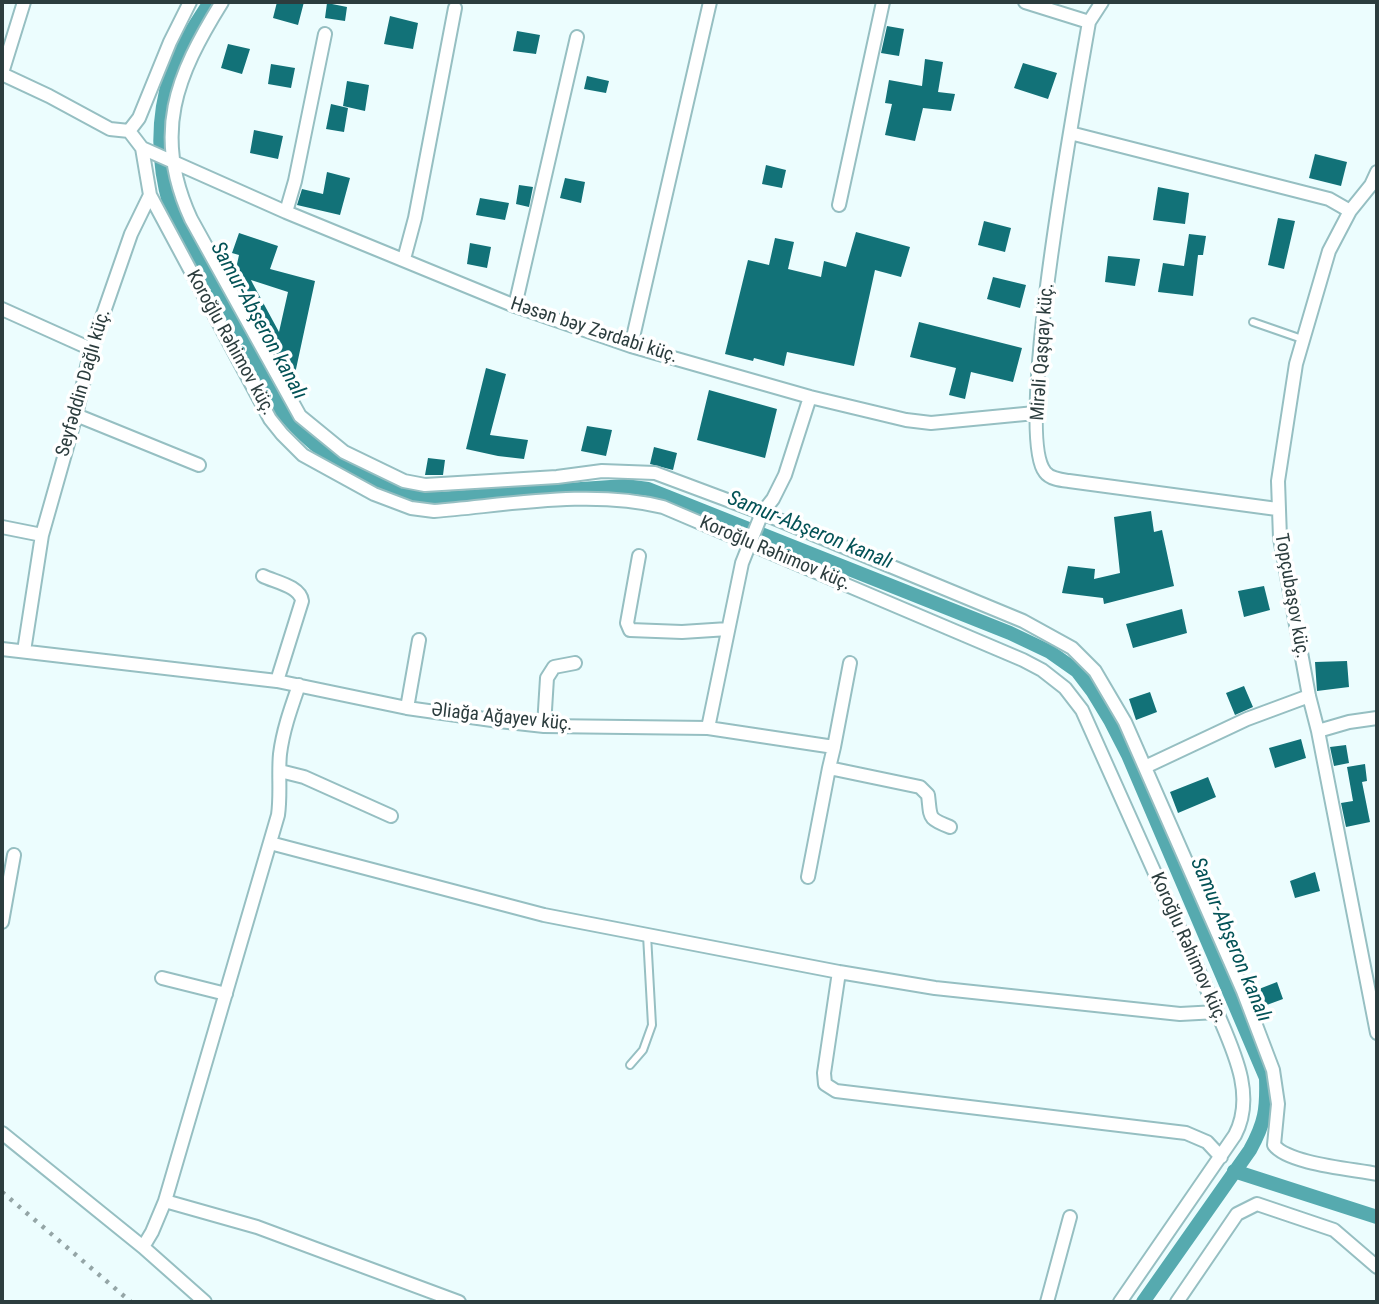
<!DOCTYPE html>
<meta charset="utf-8">
<style>
body{margin:0}
#map{position:relative;width:1379px;height:1304px;overflow:hidden;background:#ecfdfe;font-family:"Roboto Condensed",sans-serif}
canvas{display:block}
.frame{position:absolute;inset:0;border:4px solid #2c3d3e;pointer-events:none}
</style>
<div id="map">
<canvas width="1379" height="1304"></canvas>
<div class="frame"></div>
</div>
<script>
const ctx = document.querySelector('canvas').getContext('2d');
ctx.lineJoin = 'round';
function stroke(path, color, width, dash) {
  ctx.strokeStyle = color;
  ctx.lineWidth = width;
  ctx.lineCap = dash ? 'butt' : 'round';
  ctx.setLineDash(dash || []);
  ctx.stroke(path);
}
function paint(path, color) {
  ctx.fillStyle = color;
  ctx.fill(path, 'evenodd');
}
function drawText(font, color, halo, rows, align = 'center') {
  ctx.font = font + ' "Roboto Condensed",sans-serif';
  ctx.lineWidth = 7;
  ctx.setLineDash([]);
  ctx.textBaseline = 'middle';
  ctx.strokeStyle = halo;
  ctx.fillStyle = color;
  for (const [text, x, y, turn = 0] of rows) {
    ctx.save();
    ctx.translate(x, y);
    ctx.rotate((+turn || 0) * Math.PI / 180);
    ctx.textAlign = isNaN(turn) ? turn : align;
    if (halo) ctx.strokeText(text, 0, 0);
    ctx.fillText(text, 0, 0);
    ctx.restore();
  }
}
stroke(new Path2D(`
 M210 2C196 24 179 48 171 73 157 117 157 162 170 206L280 409C319 456 376 494 438 499L625 486 648 489 1010 633 1050 652 1077 671 1093 692 1110 720 1128 755 1266 1078C1267 1109 1265 1123 1250 1150L1143 1302
 M1234 1171 1377 1217`), '#56aaaf', 14);
paint(new Path2D(`
 M277 2H304L298 25 273 18Z
 M327 3 347 7 345 21 325 18Z
 M390 16 418 23 413 49 384 44Z
 M887 26 904 29 899 56 881 53Z
 M517 31 540 35 536 54 513 51Z
 M228 44 250 49 242 74 221 68Z
 M925 59 943 62 938 92 955 94 951 111 923 108 915 141 885 135 892 104 885 103 889 80 922 86Z
 M1023 63 1057 73 1048 99 1014 88Z
 M271 64 295 68 291 88 268 84Z
 M587 76 609 81 606 93 584 89Z
 M347 81 369 85 365 111 343 106Z
 M331 104 348 108 344 132 326 129Z
 M254 130 283 136 278 159 250 153Z
 M1315 154 1347 162 1341 186 1309 178Z
 M766 165 786 170 782 188 762 184Z
 M327 172 350 178 340 215 297 205 302 189 323 194Z
 M565 178 585 182 581 203 560 198Z
 M519 185 533 187 529 207 516 204Z
 M1158 187 1189 193 1185 224 1153 220Z
 M480 198 509 203 505 220 476 215Z
 M1278 218 1295 221 1284 269 1268 265Z
 M984 221 1011 228 1005 252 978 245Z
 M856 232 910 247 901 277 875 270 854 366 787 352 784 366 754 358 753 361 725 354 748 260 769 265 775 238 794 242 788 269 821 277 824 261 846 267Z
 M239 233 278 246 270 269 315 281 293 383 234 278 239 255 232 253ZM251 280 288 292 279 332 253 284Z
 M1189 234 1206 236 1203 255H1198L1193 296 1158 292 1163 263 1184 266Z
 M470 243 491 247 487 268 467 264Z
 M1108 256 1140 259 1135 286 1105 282Z
 M993 277 1026 285 1020 308 987 299Z
 M919 322 1022 348 1013 382 971 372 965 399 949 395 956 368 910 357Z
 M486 368 506 374 490 435 528 440 524 459 498 456 466 449Z
 M709 390 777 409 765 458 697 440Z
 M587 426 612 430 606 456 581 451Z
 M654 447 677 453 673 470 650 464Z
 M428 458 445 460 443 475H425Z
 M1151 511 1154 532 1162 530 1174 586 1104 604 1103 598 1062 593 1068 566 1095 569 1094 579 1120 573 1114 517Z
 M1264 586 1270 610 1244 617 1238 591Z
 M1182 609 1187 633 1133 648 1126 624Z
 M1347 661 1349 687 1317 691 1315 662Z
 M1244 686 1253 707 1235 715 1226 693Z
 M1150 692 1157 712 1136 720 1129 699Z
 M1301 739 1306 758 1275 768 1269 748Z
 M1346 745 1349 763 1334 766 1330 747Z
 M1365 764 1367 781 1362 782 1370 822 1346 827 1341 803 1353 801 1347 767Z
 M1208 777 1216 797 1178 813 1170 792Z
 M1315 872 1320 891 1295 898 1290 881Z
 M1277 982 1283 999 1264 1006 1259 989Z`), '#127278');
const lane = new Path2D(`
 M1253 322 1302 339
 M630 1065 643 1050 652 1025 647 935`);
const street = new Path2D(`
 M222 2C176 76 152 134 191 219L300 416 344 452 404 481 425 485 557 477 602 471 655 473 762 513 1023 621 1072 648 1095 671 1125 722 1243 991 1273 1070 1278 1104 1274 1145C1288 1164 1353 1169 1377 1174
 M1025 2 1089 22
 M1102 2 1089 22C1078 87 1013 433 1045 472 1050 479 1061 480 1069 481L1277 509
 M2 73 24 2
 M2 74 49 96 110 129 129 131
 M129 131 142 148 150 195 270 419 282 434 303 455 374 494 411 508 434 511C508 505 591 489 663 507L1023 660 1042 670 1065 688 1082 710 1217 1012C1233 1050 1256 1095 1235 1135L1120 1302
 M129 131 139 118 170 42 190 2
 M1070 133 1329 199 1350 211
 M142 148 286 212 515 306 631 346 810 397 906 420 931 423 1035 413
 M1377 172 1371 185 1350 211 1329 251 1296 364 1278 481 1280 538 1309 696 1318 731 1377 1033
 M839 205 883 2
 M286 212 295 181 325 34
 M404 259 415 218 455 8
 M515 306 577 37
 M2 309 91 349
 M631 346 710 2
 M76 415 199 465
 M2 527 42 535
 M639 556 627 623 630 630 682 632 728 629
 M263 576C275 582 300 586 302 601L277 681
 M2 649 277 681 407 708 499 721 544 726 708 728 834 747 829 768 920 787 928 795C931 818 927 818 950 827
 M24 651 42 535 76 415 91 349 131 234 150 195
 M407 708 419 640
 M544 726 547 678 554 667 575 663
 M708 728 742 563 762 513 773 499 785 475 810 397
 M1318 731 1349 722 1377 718
 M834 747 850 663
 M1145 767 1247 719 1309 696
 M280 771 304 777 391 816
 M270 843 544 915 839 972 935 988 1180 1014 1217 1012
 M808 877 829 768
 M2 922 14 855
 M839 972 824 1073 825 1084 836 1091 1186 1133 1207 1142 1221 1157
 M162 978 226 994
 M2 1133 143 1247 205 1302
 M165 1201 257 1227 459 1302
 M143 1247 152 1232 165 1201 278 815C281 794 278 774 280 754 283 730 291 708 299 685
 M1047 1302 1070 1217
 M1177 1302 1237 1214 1257 1204 1334 1230 1377 1267`);
stroke(lane, '#96bfc2', 10);
stroke(street, '#96bfc2', 16);
stroke(lane, '#fff', 6);
stroke(street, '#fff', 12);
stroke(new Path2D(`
 M2 1192 131 1302`), '#94a5a6', 4.5, [3.5, 7]);
drawText('19px', '#2c3d3e', '#fff', [
 ["Həsən bəy Zərdabi küç.",594,331,18],
 ["Koroğlu Rəhimov küç.",230,343,61],
 ["Mirəli Qaşqay küç.",1043,352,-86],
 ["Seyfəddin Dağlı küç.",84,383,-74],
 ["Koroğlu Rəhimov küç.",775,554,23],
 ["Topçubaşov küç.",1291,596,80],
 ["Əliağa Ağayev küç.",502,718,6],
 ["Koroğlu Rəhimov küç.",1188,948,66]
]);
drawText('italic 21px', '#035256', '#fff', [
 ["Samur-Abşeron kanalı",258,321,61],
 ["Samur-Abşeron kanalı",810,531,22],
 ["Samur-Abşeron kanalı",1230,940,67]
]);
</script>
